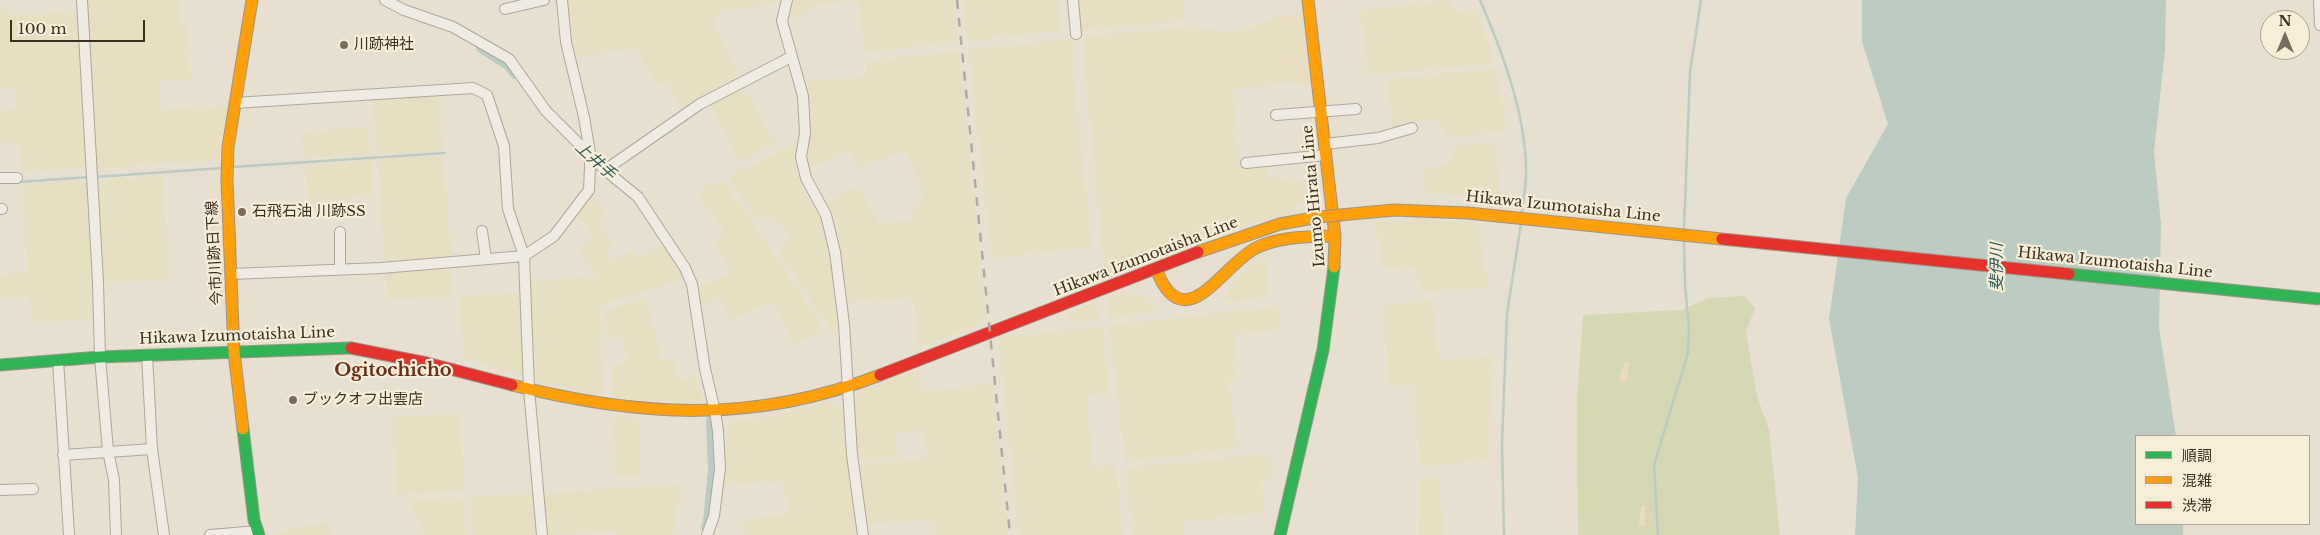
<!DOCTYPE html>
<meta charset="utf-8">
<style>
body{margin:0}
#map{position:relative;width:2320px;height:535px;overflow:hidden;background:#e7e0d1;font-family:"Libre Baskerville","Noto Sans JP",serif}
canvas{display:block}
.legend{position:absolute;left:2135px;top:435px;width:175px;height:90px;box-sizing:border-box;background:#f7eed8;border:1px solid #ada18e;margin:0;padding:6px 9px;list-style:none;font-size:15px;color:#3d2e20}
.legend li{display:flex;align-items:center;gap:10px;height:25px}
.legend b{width:25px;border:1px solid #ada18e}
.north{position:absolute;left:2260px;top:10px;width:50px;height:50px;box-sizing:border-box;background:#f7eed8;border:1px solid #ada18e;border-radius:50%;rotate:0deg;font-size:14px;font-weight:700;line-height:20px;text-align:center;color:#3d2e20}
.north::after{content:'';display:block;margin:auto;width:18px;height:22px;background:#786c5e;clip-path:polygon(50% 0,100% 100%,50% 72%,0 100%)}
.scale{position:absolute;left:10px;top:20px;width:135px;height:22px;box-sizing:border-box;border:2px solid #3d2e20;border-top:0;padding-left:6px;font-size:15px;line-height:18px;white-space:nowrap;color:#3d2e20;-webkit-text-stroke:4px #f7eed8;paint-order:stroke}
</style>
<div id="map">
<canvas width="2320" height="535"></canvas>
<ul class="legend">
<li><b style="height:6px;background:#30b455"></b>順調</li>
<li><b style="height:6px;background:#ff9f0a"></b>混雑</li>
<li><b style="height:6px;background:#e5322d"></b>渋滞</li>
</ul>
<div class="north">N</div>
<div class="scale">100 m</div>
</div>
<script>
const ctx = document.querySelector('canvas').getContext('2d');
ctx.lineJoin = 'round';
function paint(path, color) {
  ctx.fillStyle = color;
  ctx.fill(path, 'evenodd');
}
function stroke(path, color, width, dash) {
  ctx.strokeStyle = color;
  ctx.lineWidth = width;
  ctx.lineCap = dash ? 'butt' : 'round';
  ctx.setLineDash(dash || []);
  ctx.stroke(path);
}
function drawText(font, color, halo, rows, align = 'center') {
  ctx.font = font + ' "Libre Baskerville","Noto Sans JP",serif';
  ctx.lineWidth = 4.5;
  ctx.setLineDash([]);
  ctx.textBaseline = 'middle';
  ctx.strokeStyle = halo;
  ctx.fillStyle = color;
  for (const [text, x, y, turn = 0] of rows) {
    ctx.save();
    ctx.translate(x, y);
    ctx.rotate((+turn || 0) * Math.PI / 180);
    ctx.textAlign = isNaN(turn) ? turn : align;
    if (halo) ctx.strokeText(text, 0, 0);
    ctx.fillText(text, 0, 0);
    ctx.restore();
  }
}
paint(new Path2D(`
 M84 0H180V26H188L190 79 159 81 160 109 227 105 219 160 95 169Z
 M567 0H778L776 4 721 11 713 22 740 80 684 112 666 82 658 85 635 48 578 58Z
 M794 0H954L958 41 864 53 858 1 821 5 790 20Z
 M962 0H1058L1061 31 967 41Z
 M1077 0H1184L1186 20 1080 31Z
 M1445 0H1452L1453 13 1477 9 1495 64 1368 75 1360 10Z
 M8 8 10 16 77 10 86 168 21 172 18 142 0 143V110L16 109 14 88H0V9Z
 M1307 14 1313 81 1233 89 1240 166 1266 165 1268 177 1303 179 1304 203 1290 206 1291 213 1234 228 1105 279 1082 37 1195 26 1231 34 1277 17Z
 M1070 39 1092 247 992 258 968 49Z
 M959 51 987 323 918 347 913 299 846 303 842 254 833 214 826 202 859 185 878 222 910 220 924 194 906 151 860 168 848 149 811 169 808 159 811 106 806 82 866 76V61Z
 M1496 68 1507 131 1448 137 1439 119 1393 127 1386 79Z
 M742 87 776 143 739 162 710 103Z
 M440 93 443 150 377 154 372 97Z
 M368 127 370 154 303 159 301 132Z
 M798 142 796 167 799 182 822 220 830 255 837 340 778 250 791 239 771 216 765 219 762 216 757 221 728 176Z
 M1494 142 1502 198 1427 193 1422 171 1450 162 1456 146Z
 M443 156 452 259 384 265 377 159Z
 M371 160 374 197 307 201 305 166Z
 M163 176 170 280 104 282 96 181Z
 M721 179 806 301 816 317 822 332 794 346 774 303 729 320 721 297 700 305 697 287 732 272 714 240 726 233 697 192Z
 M87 181 97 319 32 323 29 297 0 298V274L27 273 23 185Z
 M592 193 608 217 599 225 613 244 605 248 613 261 632 249 638 259 664 243 686 279 599 305 604 396 536 381 530 281 598 276 578 250 595 237 577 216Z
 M1418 219 1478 223 1488 288 1420 293 1416 269 1383 270 1375 222Z
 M1266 257 1269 298 1219 303 1244 271Z
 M450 267 453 297 387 301 385 274 389 271Z
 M523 292 529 378 463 357 459 297Z
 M1130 292 1147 298 1157 311 1109 319 1107 297Z
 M646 299 662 361 675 359 679 379 696 376 703 401H647L616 398 612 393 611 365 627 363 624 337 608 340 605 311Z
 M1433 300 1439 360 1494 355 1487 460 1419 467 1415 385 1389 386 1383 306Z
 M1096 301 1099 320 1070 323 1068 314Z
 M1278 306 1280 330 1235 334 1238 379 1228 381 1239 449 1125 462 1109 325Z
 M1102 327 1109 393 1087 396 1093 467 1116 465 1123 535H1019L998 336Z
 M918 369 922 392 992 383 1008 535H936L934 520 867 525 860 464 927 457 924 430 894 432 899 458 858 461 853 401 858 393Z
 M832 401 844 409 859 535H747L741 520 788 514 784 482 722 486 729 421 769 417Z
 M460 413 464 490 397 495 392 417Z
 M618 416 638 418 642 476 617 477 612 423Z
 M1271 453 1272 478 1261 479 1265 513 1184 522 1185 535H1132L1126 468Z
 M1437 476 1446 535H1418L1419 479Z
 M682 484 673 535H617L616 532 547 535 544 493Z
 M536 493 538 535H473L471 497Z
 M465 498 466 535H425L409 500Z
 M324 521 334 535H271Z`), '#e6dfc2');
paint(new Path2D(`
 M1744 296 1755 308 1746 332 1757 396 1769 430 1780 535H1578L1577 399 1583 315 1681 310 1709 298Z`), '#d6d7b3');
paint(new Path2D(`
 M1625 361 1629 363 1628 376 1623 383 1619 378Z
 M1641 506H1645C1646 513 1644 517 1646 524L1642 527 1639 525Z`), '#eadcb9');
paint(new Path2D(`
 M1862 0H2166L2165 50 2154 152 2161 224 2159 327 2176 436H2136V524H2183V535H1855L1858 478 1829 319 1846 198 1888 124 1862 42Z`), '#bcccc2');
stroke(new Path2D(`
 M1480 0C1502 51 1527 117 1526 174 1526 187 1523 200 1522 212
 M232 167 445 153
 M95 177 222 168
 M18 182 90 177
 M1684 230 1690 72 1701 0
 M1504 535 1502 443 1507 314 1521 223
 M1658 535 1654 465 1688 353 1689 330 1685 285 1684 240`), '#bcccc2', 2.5);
stroke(new Path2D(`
 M481 48 508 65 515 74
 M706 527 708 522 713 470 711 421`), '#bcccc2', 10);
const street = new Path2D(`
 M82 0 98 282 100 357 108 451 114 480 116 535
 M385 0 404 10 453 27 509 59 546 111 605 170 638 197 685 268 692 284 705 369 715 411 718 431 720 468 714 516 707 535
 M787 0 782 21 803 96 805 133 801 157 806 178 826 215 835 252 844 324 852 455 863 535
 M1073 0 1076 34
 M2319 0 2320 25
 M505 9 544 0
 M235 103 473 88 487 95 504 146 508 209 524 256 529 389 542 535
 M1276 115 1356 109
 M1325 144 1378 138 1412 128
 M1246 163 1326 155
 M605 170 700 104 791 57
 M0 178H17
 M0 209H2
 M482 231 486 259
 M340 232V269
 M231 274 381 268 524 256 554 236 589 190 590 166V153L584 117 566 42 562 0
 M147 355 152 449 164 535
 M58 360 69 535
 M63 455 152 449
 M0 490 33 489
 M210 535 258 531`);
const fast = new Path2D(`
 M0 365 100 357 351 348
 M243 429 254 520 259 535
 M1280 535 1323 350 1334 267`);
const slow = new Path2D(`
 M1308 0 1335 236 1334 267
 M1198 252 1280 224 1319 217
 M1156 269C1184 342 1223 264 1256 248 1280 236 1309 237 1335 236
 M512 385C640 417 755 424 880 375
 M243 429 234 352 227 180 228 147 252 0`);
const jam = new Path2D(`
 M351 348 427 363 512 385
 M880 375 1198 252`);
stroke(street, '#ada599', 12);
stroke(fast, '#9c958a', 13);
stroke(slow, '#9c958a', 13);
stroke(jam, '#9c958a', 13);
stroke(street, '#efebe3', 10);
stroke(fast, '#30b455', 11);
stroke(slow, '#ff9f0a', 11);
stroke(jam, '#e5322d', 11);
stroke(new Path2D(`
 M957 0 1010 535`), '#afaaa2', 2.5, [9, 9]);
const fastBridge = new Path2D(`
 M2069 274 2320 299`);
const slowBridge = new Path2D(`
 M1319 217 1394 210 1468 213 1722 239`);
const jamBridge = new Path2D(`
 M1722 239 2069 274`);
stroke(fastBridge, '#9c958a', 13, []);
stroke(slowBridge, '#9c958a', 13, []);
stroke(jamBridge, '#9c958a', 13, []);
stroke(fastBridge, '#30b455', 11);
stroke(slowBridge, '#ff9f0a', 11);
stroke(jamBridge, '#e5322d', 11);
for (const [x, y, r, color] of [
 [344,45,5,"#786c5e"],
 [242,212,5,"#786c5e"],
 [293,400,5,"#786c5e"]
]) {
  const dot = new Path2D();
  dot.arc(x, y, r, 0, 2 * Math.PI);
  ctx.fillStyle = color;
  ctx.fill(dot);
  stroke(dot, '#f7eed8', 2);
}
drawText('15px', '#3d2e20', '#f7eed8', [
 ["川跡神社",354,45],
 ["石飛石油 川跡SS",252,212],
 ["ブックオフ出雲店",303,400]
], 'left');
drawText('15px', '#3d2e20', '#f7eed8', [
 ["Izumo Hirata Line",1314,196,-95],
 ["Hikawa Izumotaisha Line",1563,207,6],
 ["今市川跡日下線",215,253,-93],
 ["Hikawa Izumotaisha Line",1146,257,-21],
 ["Hikawa Izumotaisha Line",2115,263,6],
 ["Hikawa Izumotaisha Line",237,336,-2]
]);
drawText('italic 16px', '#2f5d5a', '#f7eed8', [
 ["上井手",595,161,42],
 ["斐伊川",1997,267,-90]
]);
drawText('bold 18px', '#6b2e1e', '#f7eed8', [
 ["Ogitochicho",393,371]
]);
</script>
